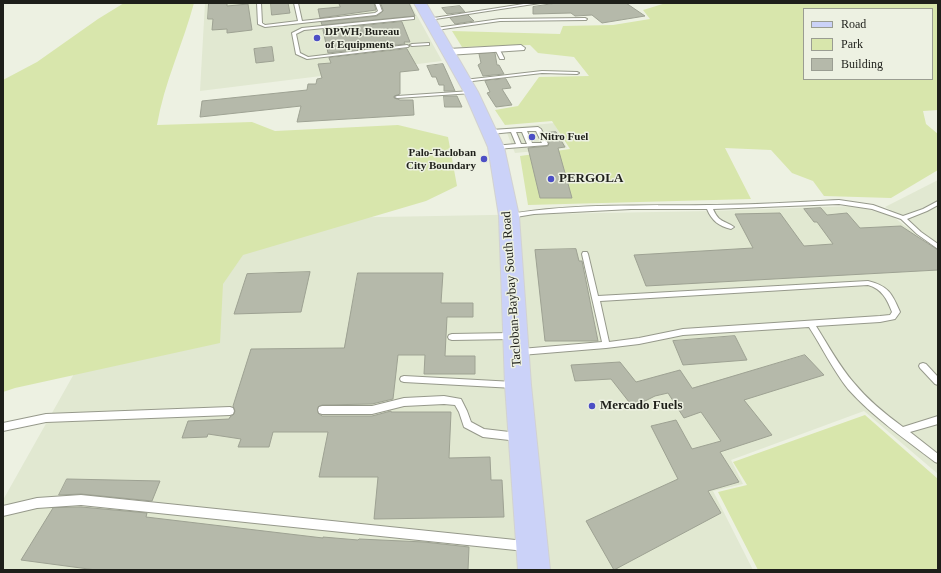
<!DOCTYPE html>
<style>
body{margin:0}
#map{position:relative;width:941px;height:573px;overflow:hidden;background:#edf1e2;font-family:"Times New Roman",serif}
canvas{display:block}
.frame{position:absolute;inset:0;border:4px solid #1e1f1a;pointer-events:none}
.legend{position:absolute;left:803px;top:8px;width:130px;height:72px;box-sizing:border-box;background:#edf1e2;border:1px solid #9a9d92;margin:0;padding:5px 7px;list-style:none;font-size:12px;color:#1e1f1a}
.legend li{display:flex;align-items:center;gap:8px;height:20px}
.legend b{width:20px;border:1px solid #9a9d92}
</style>
<div id="map">
<canvas width="941" height="573"></canvas>
<div class="frame"></div>
<ul class="legend">
<li><b style="height:5px;background:#cbd2f8"></b>Road</li>
<li><b style="height:11px;background:#d8e6ac"></b>Park</li>
<li><b style="height:11px;background:#b5b9aa"></b>Building</li>
</ul>
</div>
<script>
const ctx = document.querySelector('canvas').getContext('2d');
ctx.lineJoin = 'round';
function paint(path, color) {
  ctx.fillStyle = color;
  ctx.fill(path, 'evenodd');
}
function stroke(path, color, width, dash) {
  ctx.strokeStyle = color;
  ctx.lineWidth = width;
  ctx.lineCap = dash ? 'butt' : 'round';
  ctx.setLineDash(dash || []);
  ctx.stroke(path);
}
function drawText(font, color, halo, rows, align = 'center') {
  ctx.font = font + ' "Times New Roman",serif';
  ctx.lineWidth = 3;
  ctx.setLineDash([]);
  ctx.textBaseline = 'middle';
  ctx.strokeStyle = halo;
  ctx.fillStyle = color;
  for (const [text, x, y, turn = 0] of rows) {
    ctx.save();
    ctx.translate(x, y);
    ctx.rotate((+turn || 0) * Math.PI / 180);
    ctx.textAlign = isNaN(turn) ? turn : align;
    if (halo) ctx.strokeText(text, 0, 0);
    ctx.fillText(text, 0, 0);
    ctx.restore();
  }
}
paint(new Path2D(`
 M205 3H410L442 61 200 91Z
 M554 123 567 148 515 153 505 128Z
 M938 180V248L930 244 892 211 885 207Z
 M854 206 891 215 931 246 938 249V474L864 411 731 460 743 484 713 491 753 570H3V500L160 221 711 211Z`), '#e1e8d1');
paint(new Path2D(`
 M124 3H194C183 44 164 83 157 125L252 122 275 131 398 125 448 137 457 186 426 201 243 255 223 284 220 343 15 388 3 392V80L37 62 98 19Z
 M666 3H938V110L923 111 926 124 938 134V170L891 198 824 196 813 181 792 173 771 150 725 148 751 199 528 205 520 156 570 149 552 121 505 125 495 110 518 106 539 77 589 76 574 57 538 53 530 45 462 47 452 31 560 34 563 26 613 25 650 19 643 10ZM804 9H932V79H804Z
 M865 415 938 479V570H758L718 492 747 485 733 462Z`), '#d8e6ac');
const building = new Path2D(`
 M209 3H227V6L248 4 252 30 227 33V29L212 30 213 19H208Z
 M271 3H288L290 13 272 15Z
 M339 3H374L376 10 320 18 318 9 340 7Z
 M381 3H409L415 16 322 25 321 22 377 16 383 11Z
 M557 3H626L645 16 602 23 592 15 575 16 571 13 533 14V7Z
 M460 6 465 12 447 14 442 8Z
 M468 15 474 21 455 24 450 18Z
 M402 22 410 42H404L405 44 328 53 323 30Z
 M272 47 274 61 256 63 254 49Z
 M407 49 419 70 400 72V94L394 96V98L400 100H413L414 115 297 122 301 106 200 117 202 101 307 90 308 84H316L317 79 322 78 318 64 331 63 329 58Z
 M495 53 497 65H499L504 74 483 76 478 65 481 63 479 54Z
 M443 64 448 75 455 91H444V85H439L436 77H432L427 66Z
 M506 79 511 88 502 89 512 105 496 107 487 93 490 92 485 81Z
 M444 96H457L462 107H445Z
 M556 132 565 147 558 148 572 198H540L528 148 548 146 549 143 545 133Z
 M821 208 827 215 847 213 860 228 901 226 938 250V270L646 286 634 255 753 248 735 214 780 213 804 246 833 244 817 222H814L804 209Z
 M576 249 579 261H582L598 341H545L535 250Z
 M310 272 301 312 234 314 247 274Z
 M358 273H443L441 303H473V317H447L445 356H475V374H424L425 355H398L393 399 372 404 322 405 318 407V413L322 416H372L391 411V412H451L449 458 490 457 491 480H502L504 517 374 519 378 477H319L328 432H273L269 447H238L241 439 208 434 207 437 182 438 188 421 229 419 230 417 234 414 235 411 233 406 251 349 344 348Z
 M735 336 747 360 683 365 673 341Z
 M805 355 824 375 744 400 772 435 720 452 739 482 708 491 721 513 614 570 586 521 678 479 651 426 676 420 692 449 721 441 701 412 684 418 668 393 655 396 633 407 611 379 575 381 571 365 620 362 636 382 680 370 692 388Z
 M67 479 160 481 152 501 81 494 59 495Z
 M81 507 147 513 146 517 323 538V537L358 540 359 539 424 542 469 547 468 570H96L21 560 53 508Z`);
paint(building, '#b5b9aa');
stroke(building, '#9ea293', 1);
const service = new Path2D(`
 M257 3H261L262 23 265 25 298 21 294 3H298L302 21 375 13 378 11 375 3H379L382 11 376 15 265 27 258 24Z
 M530 3H540L429 20 427 19Z
 M413 17H414V19L304 30 296 34 300 53 308 57 407 45 409 46 408 47 307 59 296 54 292 33 302 28Z
 M585 18 587 19 586 20 500 21 436 30 434 29 436 28 500 19Z
 M429 43V45H428L412 46 410 45 412 44Z
 M495 48H499L504 58V59H500L495 49Z
 M542 71 577 72 579 73 577 74 542 73 464 82 462 81 464 80Z
 M471 91H473V93L397 98 395 97 397 96Z
 M538 127 541 129 548 144 547 145 496 149 493 147 494 146 516 144 511 132 491 134 488 132 491 130ZM527 131H536L542 143H532ZM516 132H522L527 144H521Z
 M839 200 873 205 903 216 923 209 938 201V205L927 211 907 219 921 232 938 244V249L917 234 901 219 872 209 839 204 713 209C719 223 724 220 734 227L731 229C719 226 712 221 707 209H631L534 214 510 218 507 216 510 214C575 203 642 206 708 205 752 205 795 202 839 200Z
 M583 252H587L588 254 598 296 868 281C888 286 892 293 900 312L895 319 880 322 816 326C828 345 839 366 854 383 868 400 885 414 903 427L938 416V424L910 432 938 454V463L935 462C905 439 873 417 848 389 833 370 822 347 809 327L683 335 639 344 606 348 521 355 518 354 517 352 518 350 521 349 602 342 582 254ZM868 285C882 289 887 299 892 312L890 315 880 316 683 329 639 338 609 342 600 301Z
 M512 333 515 334 516 336 515 338 512 339 452 340 449 339 448 337 449 335 452 334Z
 M923 363 926 364 938 377V385L935 384 920 368 919 366 920 364Z
 M404 376 514 382 517 383 518 385 517 387 514 388 404 382 401 381 400 379 401 377Z
 M444 396 461 399 467 411 471 422 484 429 518 433 521 434 522 437 521 440 518 441 483 437 464 427 459 412 455 405 444 404 404 406 372 414H322L319 413 318 410 319 407 322 406H372L404 398Z
 M230 407 233 408 234 411 233 414 230 415 46 422 3 431V423L46 414Z
 M81 495 525 541 529 542 530 546 529 550 525 551 81 505 37 508 3 516V506L37 498Z`);
const minor = new Path2D(`
 M521 45 525 48 524 50 448 55 444 52 448 49Z`);
const primary = new Path2D(`
 M414 3H426L478 92 504 147 519 216 531 385 550 570H518L505 385 499 216 488 147 464 92Z`);
stroke(service, '#96998b', 2);
stroke(minor, '#96998b', 2);
stroke(primary, '#d2d2d1', 2);
paint(service, '#fff');
paint(minor, '#fff');
paint(primary, '#cbd2f8');
for (const [x, y, r, color] of [
 [317,38,4,"#4c4fc5"],
 [532,137,4,"#4c4fc5"],
 [484,159,4,"#4c4fc5"],
 [551,179,4,"#4c4fc5"],
 [592,406,4,"#4c4fc5"]
]) {
  const dot = new Path2D();
  dot.arc(x, y, r, 0, 2 * Math.PI);
  ctx.fillStyle = color;
  ctx.fill(dot);
  stroke(dot, '#edf1e2', 1.5);
}
drawText('bold 11px', '#1e1f1a', '#edf1e2', [
 ["DPWH, Bureau",325,32],
 ["of Equipments",325,45],
 ["Nitro Fuel",540,137],
 ["Palo-Tacloban",476,153,"right"],
 ["City Boundary",476,166,"right"]
], 'left');
drawText('bold 13px', '#1e1f1a', '#edf1e2', [
 ["PERGOLA",559,179],
 ["Mercado Fuels",600,406]
], 'left');
drawText('13px', '#1e1f1a', '#edf1e2', [
 ["Tacloban-Baybay South Road",512,289,-94]
]);
</script>
